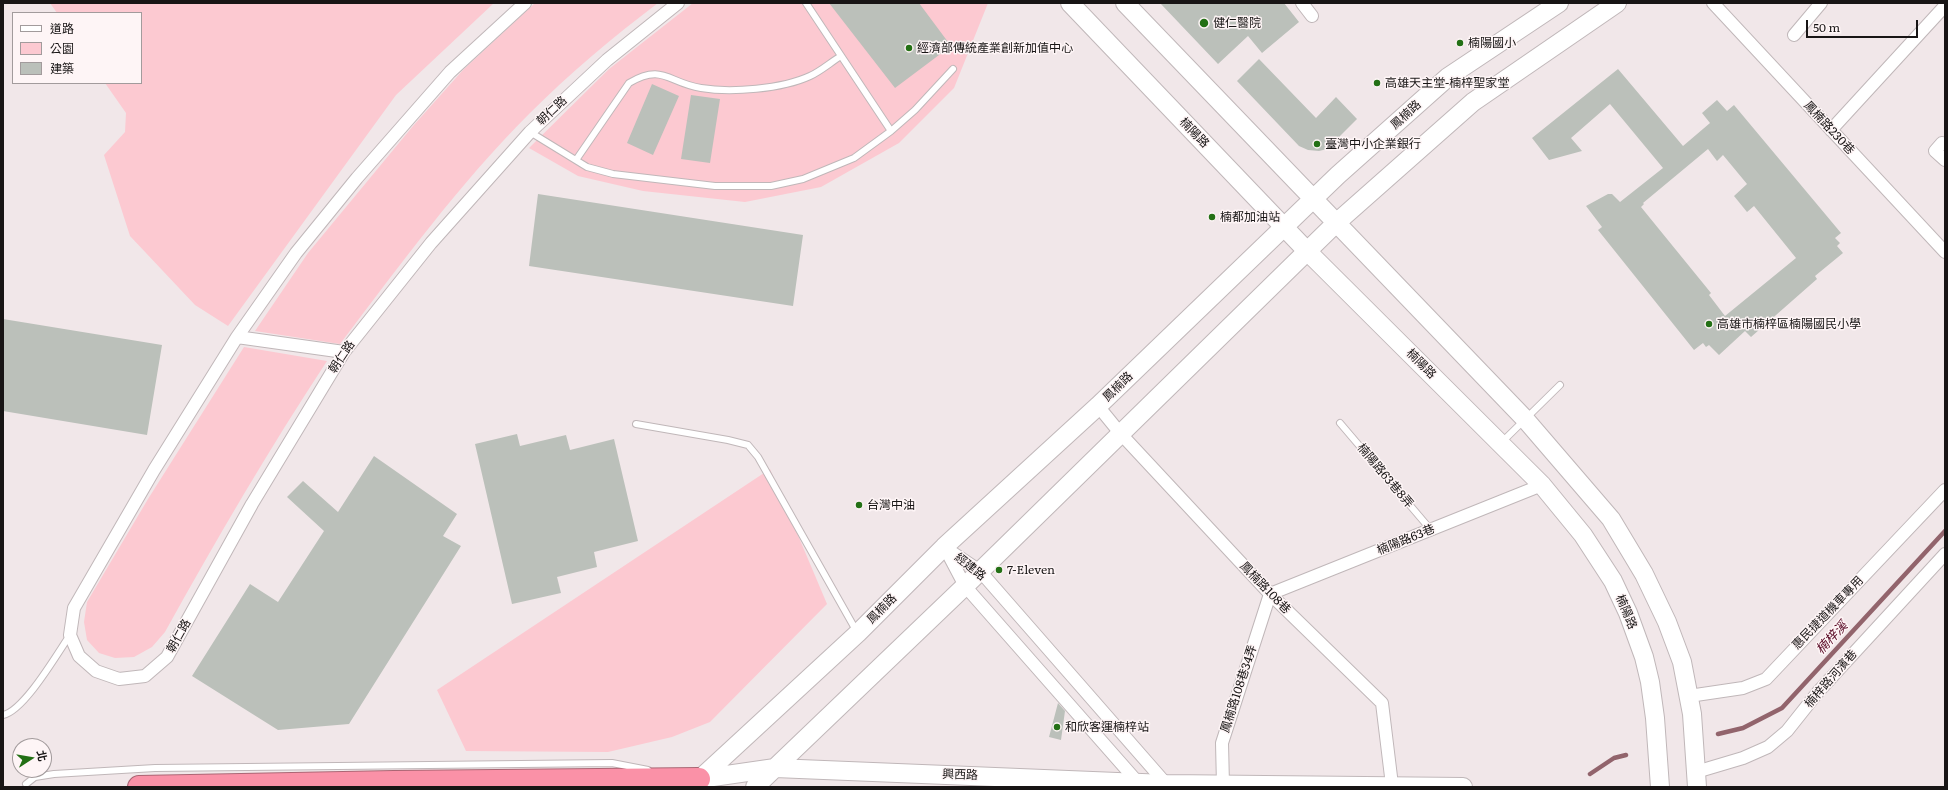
<!DOCTYPE html>
<meta charset="utf-8">
<style>
body{margin:0}
#map{position:relative;width:1948px;height:790px;overflow:hidden;background:#f1e7e9;font-family:Literata,"Noto Sans TC",serif}
canvas{display:block}
.frame{position:absolute;inset:0;border:4px solid #181515;pointer-events:none}
.legend{position:absolute;left:12px;top:12px;width:130px;height:72px;box-sizing:border-box;background:#fef5f6;border:1px solid #a29b9c;margin:0;padding:5px 7px;list-style:none;font-size:12px;color:#181515}
.legend li{display:flex;align-items:center;gap:8px;height:20px}
.legend b{width:20px;border:1px solid #a29b9c}
.north{position:absolute;left:12px;top:738px;width:40px;height:40px;box-sizing:border-box;background:#fef5f6;border:1px solid #a29b9c;border-radius:50%;rotate:78deg;font-size:11px;font-weight:700;line-height:16px;text-align:center;color:#181515}
.north::after{content:'';display:block;margin:auto;width:14px;height:18px;background:#237015;clip-path:polygon(50% 0,100% 100%,50% 72%,0 100%)}
.scale{position:absolute;left:1806px;top:20px;width:112px;height:18px;box-sizing:border-box;border:2px solid #181515;border-top:0;padding-left:5px;font-size:12px;line-height:14px;white-space:nowrap;color:#181515;-webkit-text-stroke:3px #fef5f6;paint-order:stroke}
</style>
<div id="map">
<canvas width="1948" height="790"></canvas>
<div class="frame"></div>
<ul class="legend">
<li><b style="height:5px;background:#fff"></b>道路</li>
<li><b style="height:11px;background:#fcc9d1"></b>公園</li>
<li><b style="height:11px;background:#bbc0ba"></b>建築</li>
</ul>
<div class="north">北</div>
<div class="scale">50 m</div>
</div>
<script>
const ctx = document.querySelector('canvas').getContext('2d');
ctx.lineJoin = 'round';
function paint(path, color) {
  ctx.fillStyle = color;
  ctx.fill(path, 'evenodd');
}
function stroke(path, color, width, dash) {
  ctx.strokeStyle = color;
  ctx.lineWidth = width;
  ctx.lineCap = dash ? 'butt' : 'round';
  ctx.setLineDash(dash || []);
  ctx.stroke(path);
}
function drawText(font, color, halo, rows, align = 'center') {
  ctx.font = font + ' Literata,"Noto Sans TC",serif';
  ctx.lineWidth = 3;
  ctx.setLineDash([]);
  ctx.textBaseline = 'middle';
  ctx.strokeStyle = halo;
  ctx.fillStyle = color;
  for (const [text, x, y, turn = 0] of rows) {
    ctx.save();
    ctx.translate(x, y);
    ctx.rotate((+turn || 0) * Math.PI / 180);
    ctx.textAlign = isNaN(turn) ? turn : align;
    if (halo) ctx.strokeText(text, 0, 0);
    ctx.fillText(text, 0, 0);
    ctx.restore();
  }
}
paint(new Path2D(`
 M50 3H494L396 95 228 326 195 305 130 236 104 155 125 132 126 113 105 83H141V13H57Z
 M535 3H658C613 37 569 74 529 114 459 184 400 265 340 344L255 331 308 253 413 126 463 70Z
 M693 3H988L954 88 899 143 821 187 745 202 643 191 578 176 529 148 609 69Z
 M244 347 327 361C269 449 216 540 165 632L152 647 134 657 115 658 99 653 87 640 84 622 87 602 148 499Z
 M770 469 827 604 710 722 672 737 608 752 466 751 437 690Z`), '#fcc9d1');
stroke(new Path2D(`
 M1718 734 1743 728 1782 708 1945 531
 M1590 774 1614 758 1626 755`), '#92646c', 4.5);
paint(new Path2D(`
 M829 3H919L951 46 895 88Z
 M1160 3H1284L1299 22 1262 53 1248 36 1218 64Z
 M1259 59 1316 118 1336 97 1357 119 1327 149 1319 151 1308 150 1299 146 1237 81Z
 M1618 69 1683 146 1710 123 1702 113 1717 100 1727 111 1734 105 1841 233 1835 238 1840 243 1837 246 1843 253 1815 276 1817 279 1751 337 1745 331 1719 355 1709 345 1706 347 1703 343 1694 350 1598 230 1602 227 1586 206 1608 194H1612L1620 202 1663 168 1610 104 1571 138 1582 151 1549 160 1532 138ZM1708 149 1717 161 1723 155 1747 184 1734 196 1747 212 1754 206 1796 258 1725 316 1709 295 1711 293 1641 207 1644 204 1643 203Z
 M652 84 679 96 653 155 627 143Z
 M691 95 720 99 710 163 681 159Z
 M538 194 803 235 793 306 529 266Z
 M3 319 162 345 147 435 3 411Z
 M517 434 520 446 566 435 570 450 614 439 638 541 594 552 597 567 557 577 561 593 512 604 475 444Z
 M374 456 457 514 443 536 461 546 349 724 278 730 192 676 250 584 278 602 324 531 287 497 303 481 338 512Z
 M1058 703 1065 711 1061 740 1049 737Z`), '#bbc0ba');
const lane = new Path2D(`
 M806 3 891 131
 M530 132 587 167 613 174 715 186H771L803 179 854 158 891 131 915 110 953 69
 M576 160 629 83C663 63 668 83 701 88 731 93 782 89 810 76 821 71 831 62 841 56
 M1340 423 1431 530
 M636 424 728 440 748 445 758 457 857 632
 M1502 442 1560 385
 M3 715C24 711 57 654 70 635
 M26 784 35 777 54 774 155 768 612 763 648 770`);
const street = new Path2D(`
 M525 3 450 72 357 178 296 253 237 337 154 470 74 608 70 635 79 656 96 671 119 679 145 676 167 657 252 504 344 352 431 243 530 132 607 60 678 3
 M1302 3 1312 16
 M1713 3 1945 252
 M1794 35 1821 3
 M1831 130 1943 8
 M1942 143 1935 151 1945 160
 M237 337 344 352
 M1098 406 1120 433 1270 594 1382 703 1392 785
 M944 547 980 571 1168 786
 M946 550 965 586 1141 786
 M1689 696 1743 688 1766 679 1945 490
 M1696 772 1743 758 1768 747 1787 731 1818 692 1945 554
 M1223 785 1222 743 1270 594 1542 485`);
const secondary = new Path2D(`
 M1070 3 1306 250 1542 485 1583 535 1613 581 1628 613 1644 657 1650 682 1655 718 1660 787
 M1125 3 1525 419 1611 519 1644 574 1667 622 1682 662 1692 714 1697 787
 M699 779 775 768 1166 784 1463 787
 M691 787 858 633 944 547 1098 406 1338 175 1448 77 1559 3
 M755 787 965 586 1335 224 1473 102 1617 3`);
const highway = new Path2D(`
 M139 787 394 782 699 779`);
stroke(lane, '#c0b7b9', 8);
stroke(street, '#c0b7b9', 14);
stroke(secondary, '#c0b7b9', 20);
stroke(highway, '#ab6674', 24);
stroke(lane, '#fff', 6);
stroke(street, '#fff', 12);
stroke(secondary, '#fff', 18);
stroke(highway, '#fa91a7', 22);
for (const [x, y, r, color] of [
 [1204,23,5,"#237015"],
 [1460,43,4,"#237015"],
 [909,48,4,"#237015"],
 [1377,83,4,"#237015"],
 [1317,144,4,"#237015"],
 [1212,217,4,"#237015"],
 [1709,324,4,"#237015"],
 [859,505,4,"#237015"],
 [999,570,4,"#237015"],
 [1057,727,4,"#237015"]
]) {
  const dot = new Path2D();
  dot.arc(x, y, r, 0, 2 * Math.PI);
  ctx.fillStyle = color;
  ctx.fill(dot);
  stroke(dot, '#fef5f6', 1.5);
}
drawText('12px', '#181515', '#fef5f6', [
 ["健仁醫院",1213,23],
 ["楠陽國小",1468,43],
 ["經濟部傳統產業創新加值中心",917,48],
 ["高雄天主堂-楠梓聖家堂",1385,83],
 ["臺灣中小企業銀行",1325,144],
 ["楠都加油站",1220,217],
 ["高雄市楠梓區楠陽國民小學",1717,324],
 ["台灣中油",867,505],
 ["7-Eleven",1007,570],
 ["和欣客運楠梓站",1065,727]
], 'left');
drawText('12px', '#181515', '#fef5f6', [
 ["朝仁路",552,111,-43],
 ["鳳楠路",1406,115,-42],
 ["鳳楠路230巷",1829,128,47],
 ["楠陽路",1194,133,46],
 ["朝仁路",342,357,-56],
 ["楠陽路",1421,364,45],
 ["鳳楠路",1118,387,-44],
 ["楠陽路63巷8弄",1385,476,50],
 ["楠陽路63巷",1406,540,-22],
 ["經建路",970,567,38],
 ["鳳楠路108巷",1265,588,46],
 ["鳳楠路",882,609,-45],
 ["楠陽路",1626,612,67],
 ["惠民捷道機車專用",1828,613,-46],
 ["朝仁路",179,636,-61],
 ["楠梓路河濱巷",1831,679,-49],
 ["鳳楠路108巷34弄",1239,689,-72],
 ["興西路",960,775,2]
]);
drawText('italic 13px', '#570723', '#fef5f6', [
 ["楠梓溪",1832,638,-47]
]);
</script>
